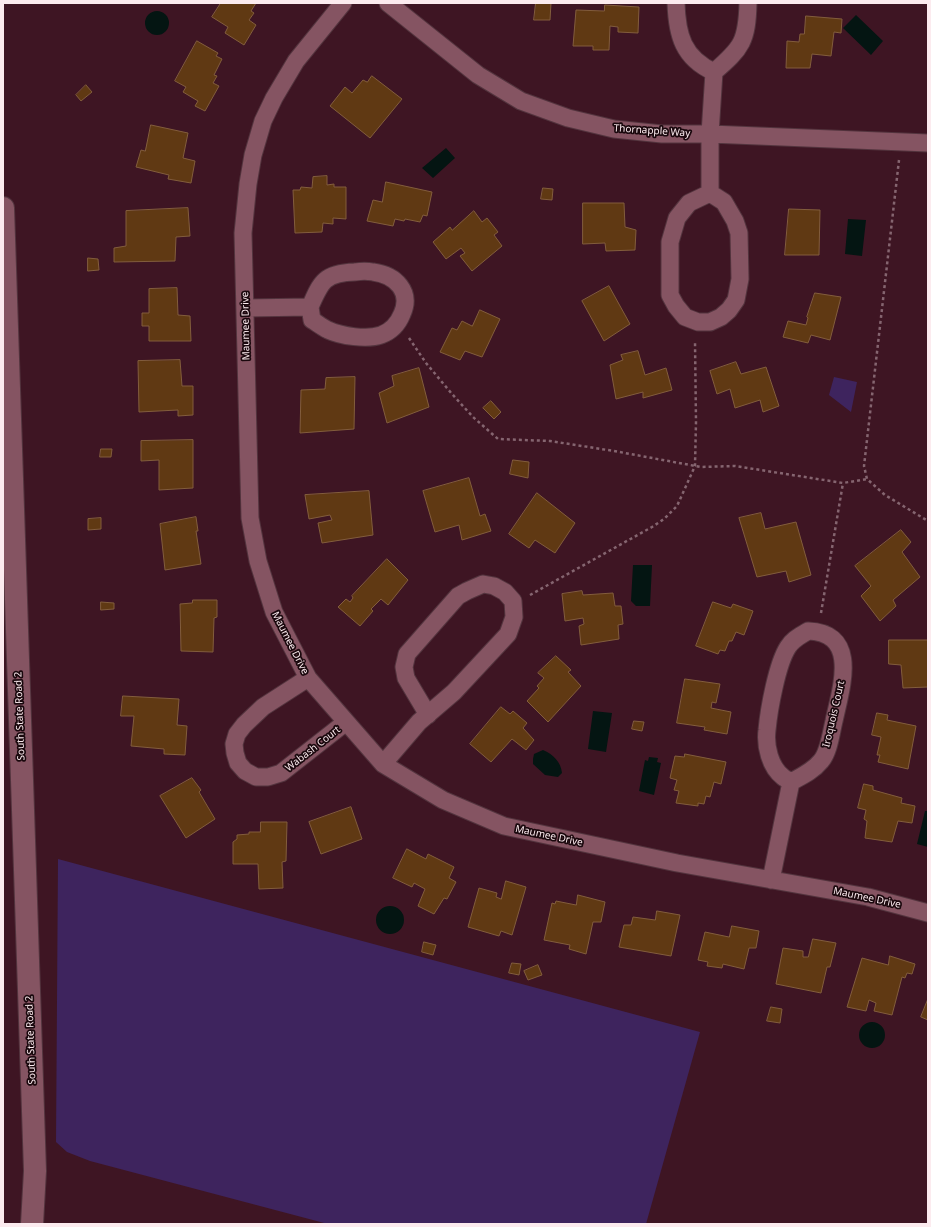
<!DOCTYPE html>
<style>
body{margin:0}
#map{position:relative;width:931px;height:1227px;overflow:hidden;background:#3e1523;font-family:"Noto Sans",sans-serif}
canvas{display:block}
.frame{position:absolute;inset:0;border:4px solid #fcebef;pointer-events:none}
</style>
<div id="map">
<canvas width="931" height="1227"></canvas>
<div class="frame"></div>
</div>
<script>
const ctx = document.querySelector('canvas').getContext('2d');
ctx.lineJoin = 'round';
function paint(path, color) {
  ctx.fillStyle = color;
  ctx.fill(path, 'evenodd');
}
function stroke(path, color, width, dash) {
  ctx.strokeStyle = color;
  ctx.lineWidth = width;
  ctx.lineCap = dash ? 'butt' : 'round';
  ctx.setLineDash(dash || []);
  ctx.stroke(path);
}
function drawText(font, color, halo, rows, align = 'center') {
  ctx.font = font + ' "Noto Sans",sans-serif';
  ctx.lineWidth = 3.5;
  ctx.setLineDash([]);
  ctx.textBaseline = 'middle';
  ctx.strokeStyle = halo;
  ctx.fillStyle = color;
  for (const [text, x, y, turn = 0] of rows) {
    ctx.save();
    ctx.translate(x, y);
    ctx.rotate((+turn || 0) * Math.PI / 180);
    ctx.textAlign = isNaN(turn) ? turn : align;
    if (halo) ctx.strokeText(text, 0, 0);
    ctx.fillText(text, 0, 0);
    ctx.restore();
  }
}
paint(new Path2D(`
 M834 377 857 382 851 412 829 395Z
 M58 859 700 1032 646 1224H328L90 1161 67 1152 56 1142Z`), '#3e245e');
paint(new Path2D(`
 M145 23a12 12 0 1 1 24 0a12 12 0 1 1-24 0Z
 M856 15 883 41 871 55 843 28Z
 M446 148 455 158 433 178 422 168Z
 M848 219 866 220 862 256 845 254Z
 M633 565H652L650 606H636L631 601Z
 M593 711 612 713 606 752 588 749Z
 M543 750C553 754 561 762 562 773L558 777 545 775 533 764V759L534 754Z
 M649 757 658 758 657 762 661 763 654 795 639 791 645 760 648 761Z
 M925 811H928V847L917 844Z
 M376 920a14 14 0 1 1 28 0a14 14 0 1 1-28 0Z
 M859 1035a13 13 0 1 1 26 0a13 13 0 1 1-26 0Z`), '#041512');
const building = new Path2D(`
 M221 3H256L251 11 254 13 249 20 256 25 244 45 225 33 228 27 212 17Z
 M536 3H551L550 20H534Z
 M605 5 639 7 638 33 618 32V27L610 26 609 50H593V46H573L576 10 604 11Z
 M806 16 842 19 841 33 834 32 831 56 812 54 810 68H786L787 41 799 42 800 34H804Z
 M197 41 218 53 216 56 222 59 214 75 217 76 213 83 219 86 205 111 195 106 198 101 183 92 186 87 175 81Z
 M372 76 402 99 370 138 330 106 345 87 352 93 363 80 367 82Z
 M86 85 92 92 81 101 76 95Z
 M151 125 188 133 183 158 195 161 191 183 168 179 169 175 136 167 141 150 145 151Z
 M327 176V185L334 184V187H346V219L333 218V224L323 223 322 232 295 233 293 190H300L301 187 312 188 313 177Z
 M386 182 432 192 427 216 423 215 420 222 405 219 404 221 395 219 393 226 367 221 373 200 382 202Z
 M543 188 553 189 552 200 541 199Z
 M583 203H624L625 227 636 230 635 250 606 251 605 243 583 244Z
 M188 208 190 236 176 237 175 261 114 262V248L126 246V211Z
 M789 209 820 210 819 255H785Z
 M474 211 482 222 487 218 498 232 494 235 502 246 472 271 460 256 465 253 461 248 446 259 433 242 450 227 452 230Z
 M88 258 98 259 99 270 88 271Z
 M609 286 630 324 604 341 582 301Z
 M177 288 178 315 190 316 191 341H149V326H142V313H149V289Z
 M815 293 841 297 830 340 811 335 808 343 783 337 788 321 806 325 808 318 807 317Z
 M480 310 500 319 482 357 465 351 460 360 440 352 452 328 457 330 462 321 472 326Z
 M638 351 645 375 666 368 672 390 643 398V392L616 399 610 365 623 360 621 355Z
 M180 360 182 386H193V415L178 416V410L139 412 138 361Z
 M736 362 741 374 766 367 779 406 763 412 760 400 735 408 730 389 717 394 710 371Z
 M419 368 429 407 387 423 379 393 394 386 392 376Z
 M355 377 354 429 300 433 301 390 325 389 326 378Z
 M491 401 501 412 494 419 483 408Z
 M193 440V488L159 490V460L141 461V441Z
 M101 449H112L111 457H100Z
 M513 460 529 462 528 478 510 474Z
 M469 478 480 516 485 514 491 531 462 540 459 525 435 532 423 491Z
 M369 491 373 535 322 543 318 523 332 520 330 515 309 519 305 495Z
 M537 493 575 523 555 553 535 540 529 548 509 534Z
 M761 513 765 529 796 522 811 575 789 582 786 571 757 577 739 518Z
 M196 517 198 531H196L201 564 165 570 160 524Z
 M101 518V529L88 530V519Z
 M901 530 911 542 902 552 920 577 893 600 896 606 880 621 861 596 871 586 855 566Z
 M387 559 408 580 388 605 381 599 371 609 373 611 360 626 338 607 346 599 350 602 353 598 352 596Z
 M582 591 583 595 613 593 615 606H621L623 624 618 625 619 639 581 645 579 626 584 624 583 618 565 621 562 594Z
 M193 600H217V617L214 618 213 652 181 651 180 604 192 603Z
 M101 602 114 603V609L101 610Z
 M713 602 731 608 733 604 753 611 744 635 736 632 732 641H729L725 651 720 650 718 654 696 646Z
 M889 640H928V687L903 688 901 665 889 664Z
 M556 656 571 670 568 672 581 686 548 722 527 701 539 688 537 686 544 678 538 673Z
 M685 679 720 684 716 703 712 702 711 708 731 712 727 734 704 730 705 727 677 723Z
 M123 696 179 699 177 725 187 726 185 755 164 754V749L131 746 134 716H121Z
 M501 707 510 714 513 711 527 723 523 728 534 740 526 750 512 739 491 762 470 744Z
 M877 713 888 715 887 720 916 726 908 769 878 762 880 755H877L881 737 872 735Z
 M634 721 644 722 642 731 632 729Z
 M685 754 726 762 721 784 714 782 710 797 706 796 704 804 698 803V806L676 803 679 791 674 790 677 780 670 778 675 756 684 757Z
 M192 778 201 790 199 792 215 819 186 838 160 796Z
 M864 784 873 786V790L902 798 901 803 915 806 912 823 898 821 892 842 865 838 867 821 864 819 866 810 858 808Z
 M351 807 362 839 321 854 309 822Z
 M261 822H287L286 861 282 862 283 888 259 889 258 864H233V842L237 839V835L249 834V832H260Z
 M407 849 426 859 428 854 454 867 449 878 456 882 447 899 444 898 434 914 418 906 425 889 414 883 412 887 393 878Z
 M506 881 526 887 512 935 501 931 499 936 468 927 479 888 497 893 496 897 501 899Z
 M578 895 605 902 601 922H593L586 954 569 949 570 945 544 940 552 903 555 904 556 901 576 905Z
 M657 911 680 915 671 956 619 947 624 925H631L633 917 655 920Z
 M732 926 759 931 756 948H749L744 969 723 964 722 968 707 966 708 962 698 960 705 932 729 937Z
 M813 939 836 943 830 967H827L821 993 776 984 783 948 803 951V957H808Z
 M424 942 436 945 433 955 422 952Z
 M890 956 915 964 912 974 907 973 905 978 902 977 892 1015 874 1011 876 1003 869 1000 866 1011 847 1007 862 958 888 965Z
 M512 963 521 964 519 975 509 973Z
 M538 965 542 975 528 980 524 971Z
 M928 999V1020L921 1017Z
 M771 1007 782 1009 780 1023 767 1021Z`);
paint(building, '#603913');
stroke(building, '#825d3d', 1);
const minor = new Path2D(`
 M343 3 296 61 274 98 263 121 253 155 248 184 243 233 250 518 258 561 274 612 308 678 383 764 443 800 504 826 677 863 868 897 928 913
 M388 3 478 75 521 101 568 118 614 129 662 134H710L928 143
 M676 3C677 35 683 58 714 72
 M710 193 689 203 677 218 670 242V295L676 306 685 317 698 322H710L721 317 729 310 736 300 740 279 739 233 735 221 724 202 710 193V134L714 72C742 48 747 41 748 3
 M245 308 310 307 312 320C317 323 322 327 328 330 341 336 367 340 381 335 392 331 398 324 402 314 412 292 396 275 373 272 368 271 361 271 355 272 325 273 321 281 310 307
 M808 631C860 633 841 688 834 721 831 733 829 752 821 761 813 771 802 776 791 782 789 780 785 779 783 777 770 767 765 746 767 730 769 709 777 664 788 647 793 639 800 636 808 631Z
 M308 678 263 707 244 725 237 734 234 744 235 753 238 763 245 771 256 777H268L281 773 346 722
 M383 764 419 722 454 692 508 634 514 617 513 601 505 592 494 586 483 584 467 591 458 596 407 654 404 667 406 678 428 715
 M771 880 791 782`);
const secondary = new Path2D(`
 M3 208 35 1171 32 1224`);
stroke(minor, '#53343e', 19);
stroke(secondary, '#53343e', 24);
stroke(new Path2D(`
 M899 160 864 466 867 479 885 495 928 521
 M409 338 426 363 452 394 473 417 498 439 550 441 614 451 701 467 735 466 843 483 867 479
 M530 595 652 527 664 519 677 506 695 466 696 422 695 341
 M821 613 843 483`), '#856570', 2.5, [3, 3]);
stroke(minor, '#855462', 17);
stroke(secondary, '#855462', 22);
drawText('10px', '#fcebef', '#1a080d', [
 ["Thornapple Way",652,131,4],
 ["Maumee Drive",246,326,-91],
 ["Maumee Drive",290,643,63],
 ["Iroquois Court",834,714,-77],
 ["South State Road 2",20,716,-92],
 ["Wabash Court",313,749,-38],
 ["Maumee Drive",549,836,12],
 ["Maumee Drive",867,898,12],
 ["South State Road 2",31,1040,-92]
]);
</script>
